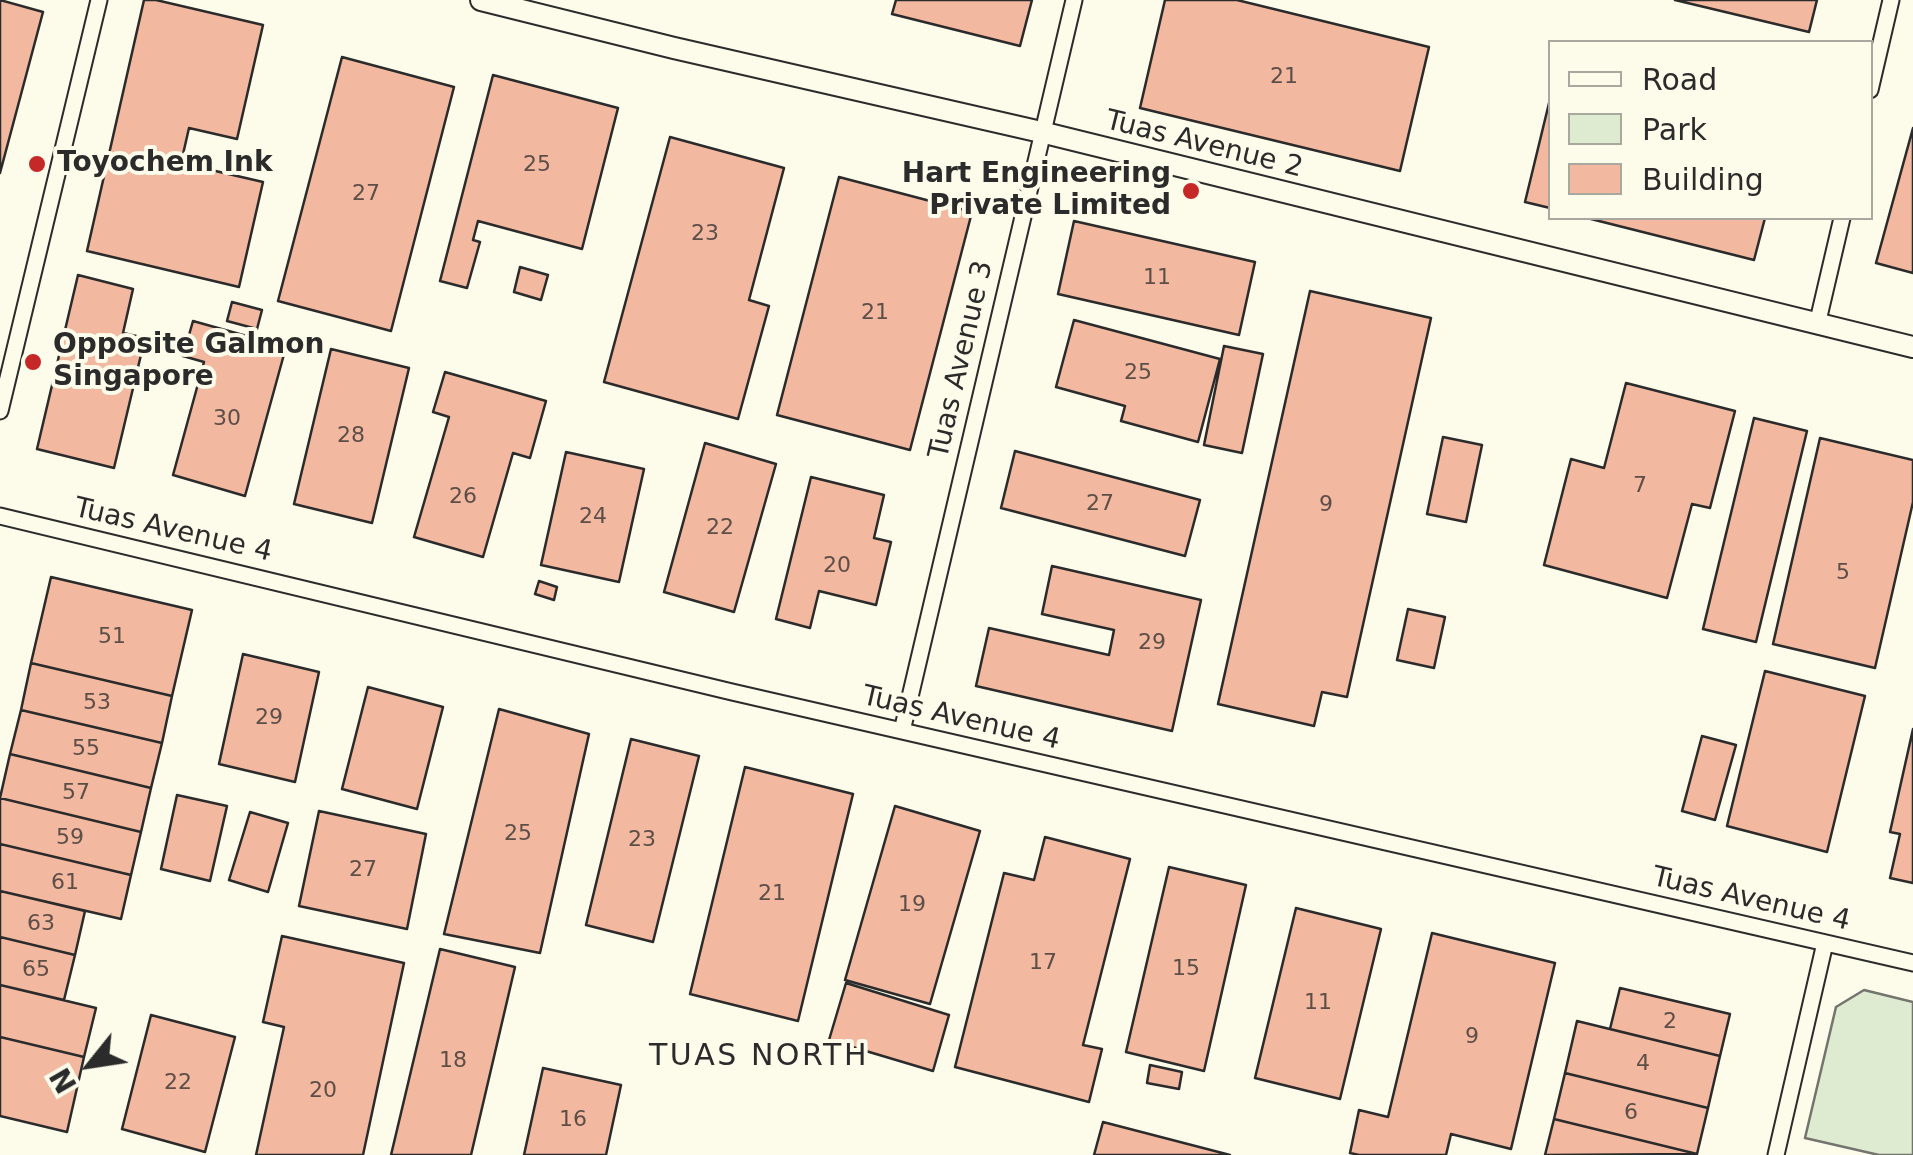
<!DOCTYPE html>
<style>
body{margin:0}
#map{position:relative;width:1913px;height:1155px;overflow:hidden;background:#fdfbea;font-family:"DejaVu Sans",sans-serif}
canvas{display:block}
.legend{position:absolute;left:1548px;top:40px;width:325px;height:180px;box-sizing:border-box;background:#fdfbea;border:2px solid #a9a89e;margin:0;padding:12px 18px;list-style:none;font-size:30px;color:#2b2b2b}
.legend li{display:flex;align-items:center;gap:20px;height:50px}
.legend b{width:50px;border:2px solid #a9a89e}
.north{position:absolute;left:40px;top:1015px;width:100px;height:100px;-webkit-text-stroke:8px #fdfbea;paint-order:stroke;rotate:240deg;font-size:28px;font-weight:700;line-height:40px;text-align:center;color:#2b2b2b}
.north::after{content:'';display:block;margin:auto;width:35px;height:45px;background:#2b2b2b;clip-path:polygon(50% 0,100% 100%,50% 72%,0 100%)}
</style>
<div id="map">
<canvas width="1913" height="1155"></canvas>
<ul class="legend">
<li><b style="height:12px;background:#fdfbea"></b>Road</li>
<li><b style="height:28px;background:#deebd1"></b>Park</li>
<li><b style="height:28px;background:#f2b8a0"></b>Building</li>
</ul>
<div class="north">N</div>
</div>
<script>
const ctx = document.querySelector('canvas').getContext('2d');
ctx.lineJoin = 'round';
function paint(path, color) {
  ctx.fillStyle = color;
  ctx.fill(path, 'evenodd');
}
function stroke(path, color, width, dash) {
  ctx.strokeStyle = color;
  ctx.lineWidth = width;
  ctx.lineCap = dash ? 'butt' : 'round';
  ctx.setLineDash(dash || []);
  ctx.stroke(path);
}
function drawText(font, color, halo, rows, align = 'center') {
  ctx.font = font + ' "DejaVu Sans",sans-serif';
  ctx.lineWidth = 8;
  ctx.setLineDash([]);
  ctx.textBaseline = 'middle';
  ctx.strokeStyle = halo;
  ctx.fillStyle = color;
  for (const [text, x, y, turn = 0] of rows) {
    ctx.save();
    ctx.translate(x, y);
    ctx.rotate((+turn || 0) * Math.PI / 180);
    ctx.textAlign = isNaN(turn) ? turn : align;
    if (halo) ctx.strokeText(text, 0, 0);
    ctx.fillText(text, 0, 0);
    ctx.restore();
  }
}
const green = new Path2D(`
 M1864 990 1913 1002V1155H1879L1805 1138 1836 1007Z`);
paint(green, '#deebd1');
stroke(green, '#74746e', 2.5);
const building = new Path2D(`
 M0 0 43 12 0 173Z
 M144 0H156L263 25 237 139 189 128 181 163 263 182 239 287 87 251Z
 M896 0H1032L1020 46 892 14Z
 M1165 0H1237L1429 47 1400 171 1140 108Z
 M1675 0H1817L1809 32Z
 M342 57 454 87 391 331 278 301Z
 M493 75 618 108 582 249 478 221 473 240 480 242 467 288 440 281Z
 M1550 99V208L1525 202Z
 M1913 128V273L1876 263Z
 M670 137 784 168 749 300 769 306 738 419 604 382Z
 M839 177 972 212 910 450 777 415Z
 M1587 218H1765L1754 260Z
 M1074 221 1255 262 1239 335 1058 294Z
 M520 267 548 275 541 300 514 292Z
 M78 275 133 289 123 333 145 338 114 468 37 449Z
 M1310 291 1431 318 1347 697 1322 692 1314 726 1218 704Z
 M232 302 262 310 257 329 227 321Z
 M1074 320 1220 359 1198 442 1121 421 1125 406 1056 387Z
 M193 321 286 347 245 496 173 475 204 362 183 356Z
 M1224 346 1263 354 1242 453 1204 445Z
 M331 349 409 368 372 523 294 504Z
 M445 372 546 401 530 458 513 453 483 557 414 537 449 417 433 412Z
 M1626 383 1735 411 1710 508 1692 504 1667 598 1544 565 1571 459 1604 468Z
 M1754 418 1807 431 1756 642 1703 629Z
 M1443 437 1482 445 1466 522 1427 514Z
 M1820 438 1913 460V502L1875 668 1773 644Z
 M705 443 776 464 734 612 664 592Z
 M1015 451 1200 500 1185 556 1001 508Z
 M566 452 644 469 619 582 541 565Z
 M811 477 884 495 874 538 891 542 876 605 819 591 810 628 776 619Z
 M1052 566 1201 600 1172 731 976 686 989 628 1109 655 1114 630 1042 614Z
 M51 577 192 610 172 696 31 663Z
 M539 581 557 587 554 600 535 594Z
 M1408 609 1445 617 1434 668 1397 660Z
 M243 654 319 672 295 782 219 764Z
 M31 663 172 696 162 743 21 710Z
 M1765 671 1865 696 1827 852 1727 826Z
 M368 687 443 707 417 809 342 789Z
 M499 709 589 734 540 953 444 934Z
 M21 710 162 743 151 788 10 754Z
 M1913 729V883L1890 878 1900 834 1890 832Z
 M1702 736 1736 745 1715 820 1682 811Z
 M631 739 699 756 653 942 586 925Z
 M10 754 151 788 141 832 0 798Z
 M745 767 853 794 798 1021 690 994Z
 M177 795 227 806 210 881 161 869Z
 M0 798 141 832 131 875 0 844Z
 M895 806 980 831 930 1004 845 980Z
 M319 811 426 834 407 929 299 906Z
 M250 812 288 823 268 892 229 880Z
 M1045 837 1130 859 1083 1045 1102 1049 1089 1102 955 1067 1004 873 1034 880Z
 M0 844 131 875 121 919 0 891Z
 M1169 867 1246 885 1204 1071 1126 1052Z
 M0 891 85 911 75 955 0 937Z
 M1296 908 1381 929 1340 1099 1255 1078Z
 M1432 933 1555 963 1511 1149 1451 1134 1446 1155H1359L1350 1153 1359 1110 1388 1117Z
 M282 936 404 963 363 1155H256L284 1027 263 1022Z
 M0 937 75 955 64 1000 0 985Z
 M440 949 515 967 471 1155H391Z
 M846 983 949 1015 933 1071 829 1040Z
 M0 985 96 1008 84 1057 0 1037Z
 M1620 988 1730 1014 1720 1056 1610 1029Z
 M151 1015 235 1037 205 1152 122 1129Z
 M1577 1021 1720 1056 1708 1108 1565 1073Z
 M0 1037 84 1057 67 1132 0 1116Z
 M1150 1065 1182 1072 1179 1089 1147 1083Z
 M543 1068 621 1085 606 1155H524Z
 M1565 1073 1708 1108 1697 1154 1554 1119Z
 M1554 1119 1697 1154 1545 1155Z
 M1103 1122 1230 1155H1094Z`);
paint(building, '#f2b8a0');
stroke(building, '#2b2b2b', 2.5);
const minor = new Path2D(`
 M1870 90 1891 0
 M1817 325 1842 218
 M0 411 99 0
 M0 516 732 692 1913 963
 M902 731 1074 0
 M1776 1155 1825 943`);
const tertiary = new Path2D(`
 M481 0 674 48 1041 132 1913 347`);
stroke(minor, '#2b2b2b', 19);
stroke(tertiary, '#2b2b2b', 24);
stroke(minor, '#fdfbea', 15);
stroke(tertiary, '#fdfbea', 20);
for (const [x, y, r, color] of [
 [37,164,10,"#c62828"],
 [1191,191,10,"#c62828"],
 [33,362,10,"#c62828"]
]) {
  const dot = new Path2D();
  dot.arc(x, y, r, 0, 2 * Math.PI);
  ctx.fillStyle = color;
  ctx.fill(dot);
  stroke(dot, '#fdfbea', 4);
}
drawText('22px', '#5d4e48', null, [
 ["21",1284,77],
 ["25",537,165],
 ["27",366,194],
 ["23",705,234],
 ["11",1157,278],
 ["21",875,313],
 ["25",1138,373],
 ["30",227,419],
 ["28",351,436],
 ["7",1640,486],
 ["26",463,497],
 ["27",1100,504],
 ["9",1326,505],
 ["24",593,517],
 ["22",720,528],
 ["20",837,566],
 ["5",1843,573],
 ["51",112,637],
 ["29",1152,643],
 ["53",97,703],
 ["29",269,718],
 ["55",86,749],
 ["57",76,793],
 ["25",518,834],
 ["59",70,838],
 ["23",642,840],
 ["27",363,870],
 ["61",65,883],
 ["21",772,894],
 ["19",912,905],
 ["63",41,924],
 ["17",1043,963],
 ["15",1186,969],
 ["65",36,970],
 ["11",1318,1003],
 ["2",1670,1022],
 ["9",1472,1037],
 ["18",453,1061],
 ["4",1643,1064],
 ["22",178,1083],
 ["20",323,1091],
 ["6",1631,1113],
 ["16",573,1120]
]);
drawText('28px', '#2b2b2b', '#fdfbea', [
 ["Tuas Avenue 2",1204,145,14],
 ["Tuas Avenue 3",962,360,-77],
 ["Tuas Avenue 4",173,531,13],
 ["Tuas Avenue 4",961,719,13],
 ["Tuas Avenue 4",1751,900,13]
]);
drawText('bold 28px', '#2b2b2b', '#fdfbea', [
 ["Toyochem Ink",57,164],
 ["Hart Engineering",1171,175,"right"],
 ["Private Limited",1171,207,"right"],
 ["Opposite Galmon",53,346],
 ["Singapore",53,378]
], 'left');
ctx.letterSpacing = '2.5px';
drawText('30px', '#2b2b2b', '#fdfbea', [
 ["TUAS NORTH",759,1057]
]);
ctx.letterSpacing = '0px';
</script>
